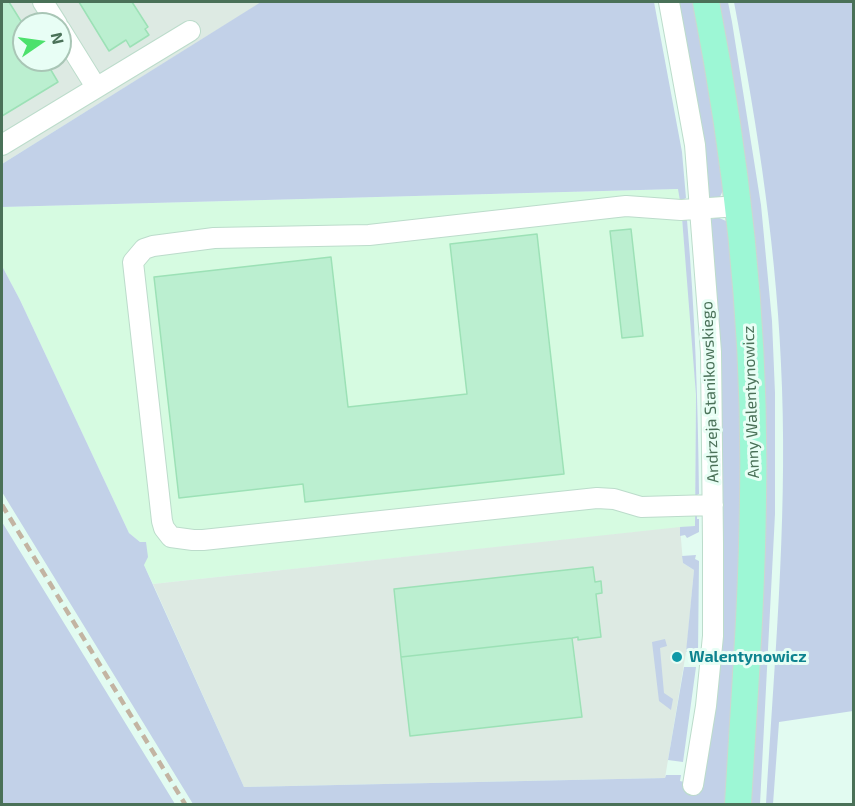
<!DOCTYPE html>
<style>
body{margin:0}
#map{position:relative;width:855px;height:806px;overflow:hidden;background:#e2fbf1;font-family:"Exo 2",sans-serif}
canvas{display:block}
.frame{position:absolute;inset:0;border:3px solid #4a7158;pointer-events:none}
.north{position:absolute;left:12px;top:12px;width:60px;height:60px;box-sizing:border-box;background:#e8fef5;border:2px solid #a9c6b6;border-radius:50%;rotate:77deg;font-size:16px;font-weight:700;line-height:24px;text-align:center;color:#4a7158}
.north::after{content:'';display:block;margin:auto;width:21px;height:27px;background:#4ce16c;clip-path:polygon(50% 0,100% 100%,50% 72%,0 100%)}
</style>
<div id="map">
<canvas width="855" height="806"></canvas>
<div class="frame"></div>
<div class="north">N</div>
</div>
<script>
const ctx = document.querySelector('canvas').getContext('2d');
ctx.lineJoin = 'round';
function paint(path, color) {
  ctx.fillStyle = color;
  ctx.fill(path, 'evenodd');
}
function stroke(path, color, width, dash) {
  ctx.strokeStyle = color;
  ctx.lineWidth = width;
  ctx.lineCap = dash ? 'butt' : 'round';
  ctx.setLineDash(dash || []);
  ctx.stroke(path);
}
function drawText(font, color, halo, rows, align = 'center') {
  ctx.font = font + ' "Exo 2",sans-serif';
  ctx.lineWidth = 6;
  ctx.setLineDash([]);
  ctx.textBaseline = 'middle';
  ctx.strokeStyle = halo;
  ctx.fillStyle = color;
  for (const [text, x, y, turn = 0] of rows) {
    ctx.save();
    ctx.translate(x, y);
    ctx.rotate((+turn || 0) * Math.PI / 180);
    ctx.textAlign = isNaN(turn) ? turn : align;
    if (halo) ctx.strokeText(text, 0, 0);
    ctx.fillText(text, 0, 0);
    ctx.restore();
  }
}
paint(new Path2D(`
 M679 189 692 323 696 395 695 526 153 584 144 565 140 542 129 533 20 300 2 266V207Z`), '#d6fbe1');
paint(new Path2D(`
 M2 2H262L2 164ZM24 24H60V60H24Z
 M680 527 683 563 694 570 687 646 665 778 244 787 153 584Z`), '#ddeae3');
paint(new Path2D(`
 M261 2H654L682 152 686 198 680 201 678 189 2 207V164Z
 M676 2H695L724 188 720 197 708 200Z
 M718 2H728L732 22 761 205 772 321 775 393V514L760 804H749L764 574 766 464 764 385 749 194 737 103Z
 M734 2H854L853 711 779 722 773 804H766C774 666 787 527 782 388 778 257 758 130 734 2Z
 M717 217 726 221 730 227 740 400 742 522 727 804H193L2 492V266L20 300 129 533 140 542H146L148 557 144 565 244 787 665 778 666 775H681L680 781 701 786 710 220Z
 M682 218 687 220C695 311 698 402 699 494L697 495V519H699V532L687 538 685 535 680 536V527L695 526 696 395Z
 M2 522 175 804H2Z
 M696 555 695 559 699 561 698 653 686 652 694 570 683 563 682 556Z
 M665 639 667 646 660 648 664 693 673 699 671 710 659 701 652 642Z
 M684 667H696L683 762 668 760Z`), '#c2d1e8');
const building = new Path2D(`
 M2 2H9L24 26V60H45L58 82 2 116Z
 M79 2H132L148 27 145 29 149 35 130 47 126 40 109 51Z
 M631 229 643 336 622 338 610 231Z
 M537 234 564 474 305 502 303 484 179 498 154 277 331 257 348 407 467 394 450 244Z
 M593 567 595 582 601 581 602 593 596 594 601 637 578 640V637L572 638 401 657 394 589Z
 M572 638 582 717 410 736 401 657Z`);
paint(building, '#bbefd0');
stroke(building, '#9ce1b6', 1.5);
const minor = new Path2D(`
 M43 2 57 24
 M669 2 695 145 711 352 713 544V636L706 706 693 785
 M60 29 96 87
 M2 145 190 31
 M713 505 641 507 614 499 597 498 203 540H193L171 537 164 528 162 521 133 262 144 249 153 246 214 238 369 235 626 206 681 210 738 206`);
const major = new Path2D(`
 M706 2C738 165 756 330 753 497 752 600 744 702 738 804`);
stroke(minor, '#bcdccb', 22);
stroke(major, '#ccd7d0', 28);
stroke(minor, '#fff', 20);
stroke(major, '#9df7d5', 26);
stroke(new Path2D(`
 M2 505 185 804`), '#c3b4a2', 4.5, [9, 6]);
for (const [x, y, r, color] of [
 [677,657,6,"#0f9aa8"]
]) {
  const dot = new Path2D();
  dot.arc(x, y, r, 0, 2 * Math.PI);
  ctx.fillStyle = color;
  ctx.fill(dot);
  stroke(dot, '#e8fef5', 2);
}
drawText('16px', '#4a7158', '#e8fef5', [
 ["Andrzeja Stanikowskiego",710,392,-92],
 ["Anny Walentynowicz",751,402,-92]
]);
drawText('bold 16px', '#0d838f', '#e8fef5', [
 ["Walentynowicz",689,657]
], 'left');
</script>
